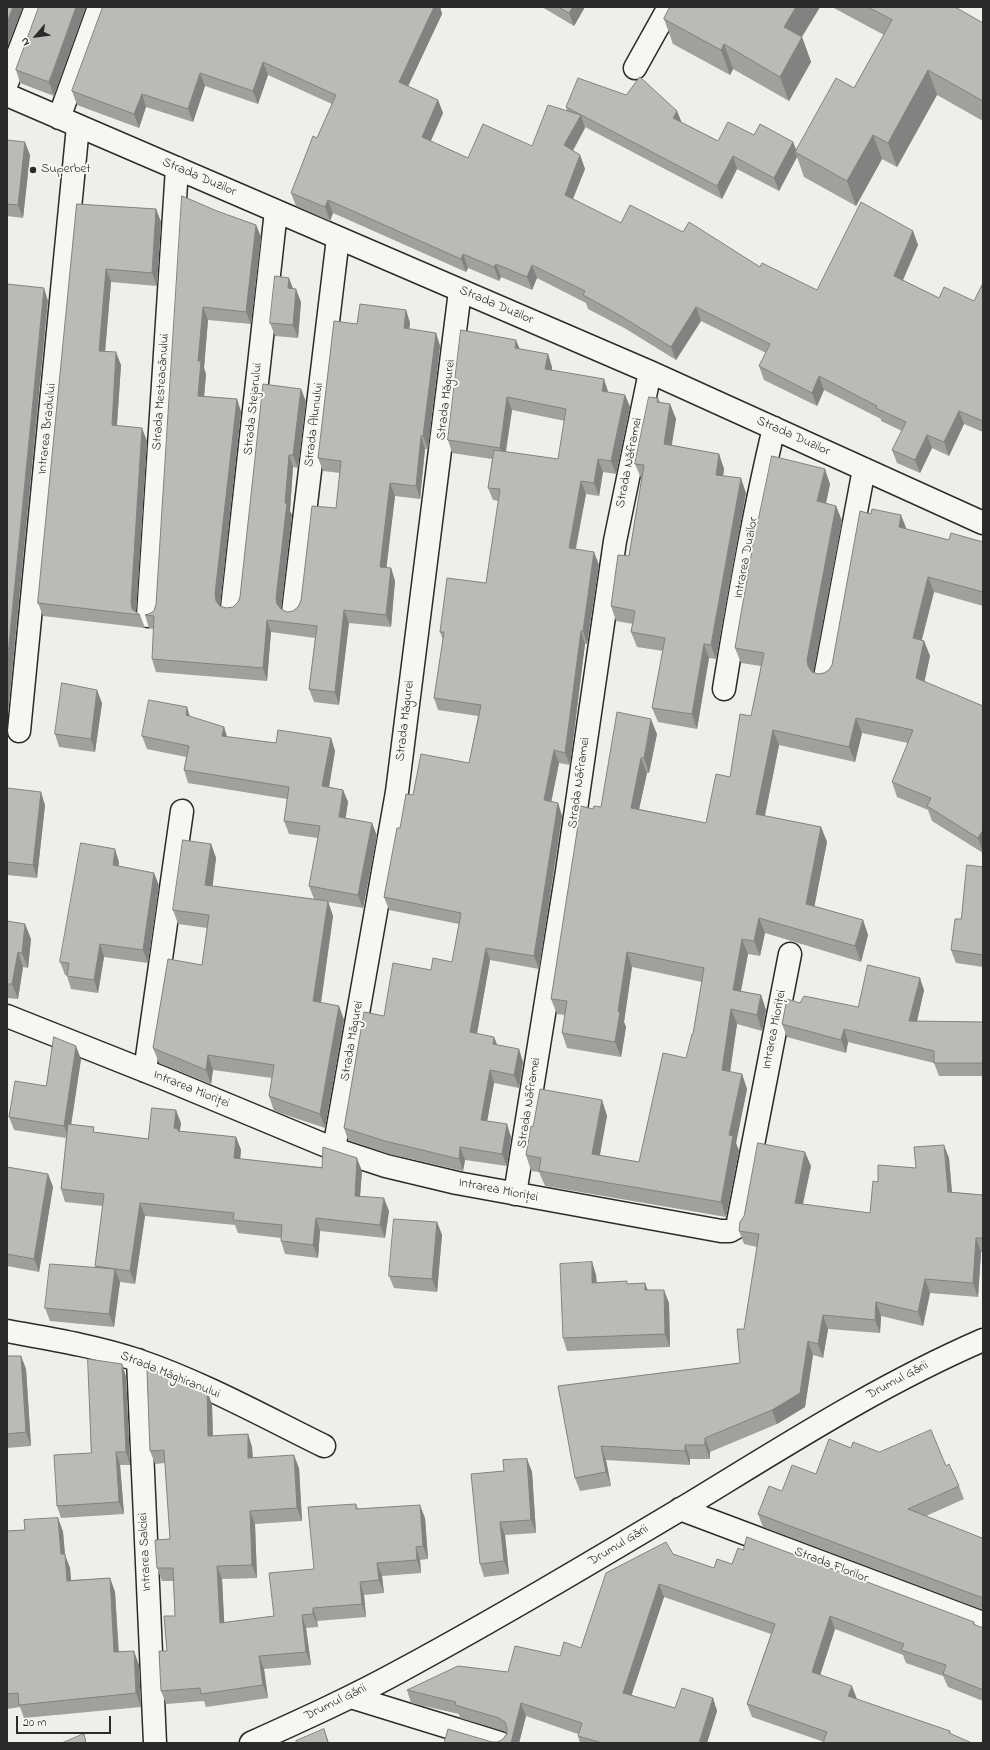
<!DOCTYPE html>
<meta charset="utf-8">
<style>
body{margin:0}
#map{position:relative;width:990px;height:1750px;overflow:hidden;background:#eeeeea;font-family:"Indie Flower",sans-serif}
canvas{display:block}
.frame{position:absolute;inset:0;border:8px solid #2b2b2b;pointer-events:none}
.north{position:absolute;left:16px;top:16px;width:40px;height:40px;-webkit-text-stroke:3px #f6f6f2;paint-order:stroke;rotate:242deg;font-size:11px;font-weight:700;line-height:16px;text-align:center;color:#2b2b2b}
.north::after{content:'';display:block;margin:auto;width:14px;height:18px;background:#2b2b2b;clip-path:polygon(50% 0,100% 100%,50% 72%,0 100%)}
.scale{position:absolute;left:16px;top:1716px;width:95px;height:18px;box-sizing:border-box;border:2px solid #2b2b2b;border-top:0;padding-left:5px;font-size:12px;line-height:14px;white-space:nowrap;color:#2b2b2b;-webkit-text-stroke:3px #f6f6f2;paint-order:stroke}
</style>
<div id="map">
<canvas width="990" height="1750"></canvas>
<div class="frame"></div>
<div class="north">N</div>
<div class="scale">20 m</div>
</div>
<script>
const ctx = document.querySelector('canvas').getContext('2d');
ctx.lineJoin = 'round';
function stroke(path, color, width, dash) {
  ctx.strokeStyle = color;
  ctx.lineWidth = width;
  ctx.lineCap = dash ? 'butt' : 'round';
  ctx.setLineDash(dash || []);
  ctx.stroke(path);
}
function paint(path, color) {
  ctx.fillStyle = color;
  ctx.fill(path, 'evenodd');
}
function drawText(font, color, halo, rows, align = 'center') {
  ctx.font = font + ' "Indie Flower",sans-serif';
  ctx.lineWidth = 4;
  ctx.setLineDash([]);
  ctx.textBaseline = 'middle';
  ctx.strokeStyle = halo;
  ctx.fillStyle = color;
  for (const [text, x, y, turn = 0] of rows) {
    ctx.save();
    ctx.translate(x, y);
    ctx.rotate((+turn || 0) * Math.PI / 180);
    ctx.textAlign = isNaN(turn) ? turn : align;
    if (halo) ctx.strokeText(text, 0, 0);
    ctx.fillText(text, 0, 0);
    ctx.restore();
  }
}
const minor = new Path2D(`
 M635 68 669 7
 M7 83 36 7
 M7 95 650 372 983 523
 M59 118 99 7
 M232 608 276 211
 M293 612 338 238
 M148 616 177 168
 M825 677 864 469
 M724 689C738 602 753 514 774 428
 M19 731 78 126
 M7 1016 163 1078 334 1149 386 1166 457 1183 721 1231H730L737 1227 790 954
 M145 1071 182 811
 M334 1149 397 792 460 291
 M515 1194 567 871 615 541 650 372
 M7 1331C51 1339 95 1346 137 1360 202 1382 263 1416 324 1446
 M138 1360 155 1743
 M680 1509 983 1623
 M351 1697 500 1743
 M251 1743C302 1720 353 1697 402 1670 498 1618 592 1562 686 1506 783 1447 879 1385 983 1340`);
stroke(minor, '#2b2b2b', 25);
stroke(minor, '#f6f6f2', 22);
paint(new Path2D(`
 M39 7 54 96 20 83 16 70Z
 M103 7H440L442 14 408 86 438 100 443 113 431 141 468 158 532 146 567 111 566 107 626 95 677 111 681 122 718 141 754 135 793 142 796 150 854 88 884 35 832 7H955L983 23V121L937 95 897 167 882 159 856 206 804 177 797 157 779 191 737 169 722 199 585 127V128L573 151 580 155 585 169 573 199 621 223 683 232 760 267 817 290 913 231 918 245 903 280 939 298 974 301 983 283V432L964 424 949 456 932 448 920 473 897 463 892 450 902 431 881 421V419L824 390 817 406 764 380 759 366 766 353 701 321 676 360 626 329 588 309 586 303 537 278 532 290 501 277 499 281 468 268 466 272 333 213 330 221 296 206 291 193 317 138 332 104 268 75 258 104 205 86 193 122 146 107 139 128 77 105 72 91Z
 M542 7H585L574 26Z
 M670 7H820L802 37 811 62 789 101 733 69 730 75 673 44 664 19Z
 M7 140 30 155 23 218 7 216Z
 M77 204 156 209 161 222 157 286 111 282 105 351 121 365 117 425 147 441 136 612 140 615 145 628 43 616 38 603Z
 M217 211 256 225 261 237 251 324 208 320 204 368 206 374 204 396 237 399 241 412 220 605V606L226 608 233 607 238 602 240 597 301 389 306 402 298 468 293 467 290 511 292 515 281 609 287 612 293 611 298 607 336 508 340 473 323 471 318 458 357 324 406 310 410 323 409 329 436 333 440 346 428 449H425L420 499 395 496 386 568H391L395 581 391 627 349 623 339 705 314 702 309 689 315 638 271 632 267 681 156 672 152 659 154 629 149 628 145 615 149 614 154 611 156 604Z
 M293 289 301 302 298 338 275 336 270 323Z
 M519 349 548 354 552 367V370L608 392 625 395 630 407 616 474 603 472 599 496 586 494 576 549 599 565 587 644H585L570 765 559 763 551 802 558 803 562 816 539 969 490 960 477 1033 497 1045 523 1062 519 1088 494 1083 487 1121 511 1137 507 1166 465 1160 463 1171 389 1154 348 1140 344 1128 384 1016 431 970 452 962 459 924 389 910 384 897 400 828 413 795 469 763 478 716 438 710 434 698 443 640 440 632 486 583 499 501 493 500 488 488 492 459 452 453 448 440ZM512 410 565 421 558 459 506 452Z
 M658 398 660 402 670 404 676 419 672 445 719 454 724 469 723 476 746 493 716 659 709 658 697 729 658 722 652 708 663 651 637 647 631 632 633 624 616 621 611 606 629 556 642 478H641L635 464Z
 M830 484 826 503 836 506 842 521 813 672 818 674 824 673 829 670 906 529 949 540 983 542V606L934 592 922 640 924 641 930 656 924 682 983 706V853L932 821 928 810 897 797 892 782 908 743 862 733 855 762 779 745 765 816 821 827 827 842 814 906 863 920 868 935 861 962 765 933 760 956 748 954 741 991 761 995 766 1010 762 1031 737 1024 730 1072 742 1074 747 1089 736 1143 739 1151 726 1217 545 1186 539 1172 531 1171 526 1155 533 1127 602 1100 607 1116 600 1155 639 1162 686 1058 693 1034 702 982 632 967 624 1022 626 1027 621 1057 567 1048 562 1033 565 1015 557 1014 551 999 593 809 601 807 657 734 649 773H647L639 809 706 823 730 777 751 716 761 666 741 663 735 648Z
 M102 703 95 752 59 747 55 734Z
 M190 717 224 727 227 737 276 743 331 738 335 751 329 787 343 790 348 802 345 818 372 823 377 836 363 908 328 902 333 916 321 1003 339 1006 344 1020 325 1128 274 1111 269 1096 272 1078 213 1070 211 1084 159 1063 153 1048 202 965 207 928 178 924 173 910 211 844 216 858 212 886 314 899 309 886 318 838 289 834 284 821 287 799 188 783 184 770 186 757 147 749 142 736Z
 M7 788 45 805 37 878 7 875Z
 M119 862V866L154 873 159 886 148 963 104 957 98 993 71 989 67 976V975H65L60 962Z
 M983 867V967L956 963 951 950 961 919Z
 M7 921 25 924 31 939 28 968 23 967 18 999 7 998Z
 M924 990 917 1021 983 1022V1076H939L934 1063 848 1042 846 1053 787 1037 782 1024 800 1003 858 1007Z
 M81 1059 71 1124 95 1132 148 1139 181 1123 180 1131 236 1137 241 1150 240 1159 362 1171 360 1196 389 1211 385 1238 320 1231 318 1258 285 1254 281 1241V1238L238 1233 235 1225 145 1216 135 1284 120 1282 114 1327 50 1321 45 1308 96 1268 95 1266 103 1206 65 1202 61 1189 66 1138 14 1130 9 1117 46 1086Z
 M949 1158 952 1192 983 1195V1252H981L978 1297 930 1293 923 1326 881 1316 880 1333 828 1329 823 1358 813 1355 805 1407 777 1424 710 1452V1459H690V1465L606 1460 611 1486 580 1491 575 1478 558 1386 740 1363 744 1329 757 1247 744 1244 739 1231 811 1166 803 1204 870 1213 878 1182 916 1168Z
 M7 1167 48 1174 53 1187 39 1272 7 1266Z
 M437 1222 442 1235 437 1292 394 1288 389 1276Z
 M592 1262 596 1275 597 1282 628 1284 645 1283 647 1290 669 1303 670 1347 567 1351 563 1338Z
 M7 1356H21L26 1369 31 1446 7 1448Z
 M122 1364 126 1377 130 1465H120L124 1514 61 1518 57 1506 91 1453Z
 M170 1376 171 1379 212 1404 213 1436 248 1434 252 1447 253 1457 299 1468 302 1521 255 1524 257 1578 222 1579 224 1623 274 1616 314 1569 356 1504 358 1509 425 1518 428 1559 420 1560 421 1573 382 1576 384 1593 364 1595 366 1617 317 1621 318 1627 306 1628 311 1665 264 1669 268 1698 206 1707 204 1701 166 1704 161 1691 167 1651 175 1616 173 1581H162L157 1568 170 1539 165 1463 155 1464 150 1451Z
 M851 1448 879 1452 946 1466 959 1486 964 1499 926 1516 983 1540V1610L763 1527 758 1514 782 1491 816 1474Z
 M527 1459 532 1472 536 1533 505 1535 509 1574 484 1577 480 1564 504 1471Z
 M58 1518 63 1532 65 1555 70 1568 71 1580 110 1578 115 1592 119 1651 139 1665 141 1707 24 1718 20 1707 7 1709V1531L25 1530Z
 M673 1554 714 1568 732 1564 974 1622 975 1625 983 1628V1701L948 1687 943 1676 906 1663 903 1655 835 1629 820 1675 856 1699 950 1731 951 1734 824 1742 752 1717 747 1704 771 1634 664 1597 631 1695 675 1708 713 1698 717 1711 707 1743H580L578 1736V1734L526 1716 519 1743H444L498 1742 503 1739 507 1733 504 1731 460 1718 459 1714 411 1703 407 1690 508 1672 560 1656 581 1648Z`), '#a0a09d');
paint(new Path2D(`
 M13 7H23L7 48V22Z
 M76 7H86L54 96 49 82Z
 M434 7H440L442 14 404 95 399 82Z
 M573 7H585L574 26 569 13Z
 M796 7H820L793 51 784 27Z
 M802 37 811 62 789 101 780 77Z
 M724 44 733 69 730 75 721 50Z
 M263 62 268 75 258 104 253 91Z
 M928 70 937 95 897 167 888 143Z
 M200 73 205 86 193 122 188 109Z
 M142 94 146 107 139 128 134 114Z
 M438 100 443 113 426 151 422 137Z
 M677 111 682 123 673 118Z
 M581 115 585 128 568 158 564 145Z
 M873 135 882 159 856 206 847 181Z
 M25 142 30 155 23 218 18 205Z
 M793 142 798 154 795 152 797 157 779 191 774 178Z
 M580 155 585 169 569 208 565 195Z
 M733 156 737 169 722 199 717 186Z
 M328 200 333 213 330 221 325 207Z
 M156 209 161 222 157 286 152 273Z
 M256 225 261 237 251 324 246 312Z
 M913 231 918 245 899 289 894 276Z
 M463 254 468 268 466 272 461 259Z
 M496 264 501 277 499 281 494 267Z
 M532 265 537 278 532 290 527 277Z
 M106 269 111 282 104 364 99 351Z
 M289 278 294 291 288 288Z
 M44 288 48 301 7 725V664Z
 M296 289 301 302 298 338 293 325Z
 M203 307 208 320 204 368 206 374 203 409 198 396V361Z
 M696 307 701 321 676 360 671 347Z
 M406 310 410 323 408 341 404 328Z
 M436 333 440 346 428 449 423 436Z
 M516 340 521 352 515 348Z
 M116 352 121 365 116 438 112 425Z
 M548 354 552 367 550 382 545 369Z
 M819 376 824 390 817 406 812 393Z
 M604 379 608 391 606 403 602 391Z
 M301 389 306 402 298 468 293 455Z
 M625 395 630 407 616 474 611 461Z
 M507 397 512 410 504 461 500 448Z
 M237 399 241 412 220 607 216 601 215 594Z
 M670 404 676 419 669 458 664 444Z
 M959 411 964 424 949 456 944 442Z
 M142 428 147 441 136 615 132 609 131 602Z
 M927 435 932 448 920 473 915 460Z
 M421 436 425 449 420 499 416 486Z
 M719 454 724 469 721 490 716 475Z
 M289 455 293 467 290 511 292 515 281 611 277 604 276 598 285 503Z
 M598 459 603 472 599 496 594 483Z
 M825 469 830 484 823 517 817 501Z
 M741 478 746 493 716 659 711 645Z
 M581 481 586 494 573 560 569 548Z
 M390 483 395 496 385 580 380 567Z
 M836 506 842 521 813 675 808 666 807 660Z
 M901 515 907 530 899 527Z
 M594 552 599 565 587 644 583 631Z
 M391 568 395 581 391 627 386 615Z
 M928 577 934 592 918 653 913 638Z
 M344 610 349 623 339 705 335 692Z
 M267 620 271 632 267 681 263 668Z
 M581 631 585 644 570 765 565 753Z
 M924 641 930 656 922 693 916 678Z
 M704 644 709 658 697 729 692 714Z
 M97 690 102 703 95 752 91 739Z
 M187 707 191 720 186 715Z
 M856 718 862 733 855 762 849 747Z
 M651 719 657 734 649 773 644 758Z
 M224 727 228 740 222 736Z
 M773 730 779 745 762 829 756 814Z
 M331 738 335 751 327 799 322 786Z
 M554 750 559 763 549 813 544 800Z
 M641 758 647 773 636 823 631 808Z
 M343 790 348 802 344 830 339 817Z
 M41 792 45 805 37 878 33 865Z
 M558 803 562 816 539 969 534 956Z
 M372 823 377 836 363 908 358 895Z
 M821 827 827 842 812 919 806 904Z
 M983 830V853L978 838Z
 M211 844 216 858 211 900 205 885Z
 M115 849 119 862 117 878 113 865Z
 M154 873 159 886 148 963 143 950Z
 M328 901 333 916 319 1016 313 1001Z
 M759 918 765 933 760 956 754 941Z
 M863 920 868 935 861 962 855 946Z
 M25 924 31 939 28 968 22 953Z
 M742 939 748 954 738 1005 733 990Z
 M100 944 104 957 98 993 94 980Z
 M486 948 490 960 475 1045 470 1032Z
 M18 952 23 967 18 999 12 984Z
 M627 952 632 967 624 1022 626 1027 621 1057 615 1042 618 1011Z
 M920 978 924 990 914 1034 909 1021Z
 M761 995 766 1010 762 1031 757 1015Z
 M339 1006 344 1020 325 1128 320 1114Z
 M731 1009 737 1024 728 1085 722 1070Z
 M844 1029 848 1042 846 1053 841 1040Z
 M494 1037 499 1049 493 1044Z
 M76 1046 81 1059 69 1139 64 1126Z
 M519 1049 523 1062 519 1088 514 1075Z
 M208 1055 213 1070 211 1084 206 1070Z
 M490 1070 494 1083 485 1133 481 1120Z
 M742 1074 747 1089 736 1143 739 1151 726 1217 721 1202 729 1135Z
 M602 1100 607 1116 597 1169 592 1154Z
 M176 1110 181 1123 179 1133 174 1128Z
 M507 1124 511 1137 507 1166 502 1154Z
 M236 1137 241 1150 239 1171 234 1158Z
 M944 1145 949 1158 953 1206 948 1192Z
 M460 1147 465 1160 463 1171 459 1159Z
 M805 1152 811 1166 800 1217 795 1203Z
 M357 1158 362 1171 359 1209 355 1196Z
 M48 1174 53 1187 39 1272 34 1259Z
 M384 1198 389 1211 385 1238 380 1225Z
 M140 1203 145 1216 135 1284 130 1271Z
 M316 1218 320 1231 318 1258 313 1245Z
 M437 1222 442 1235 437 1292 432 1279Z
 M976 1238 981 1252 978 1297 973 1283Z
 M592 1262 596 1275 597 1296 592 1283Z
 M115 1269 120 1282 114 1327 109 1314Z
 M925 1279 930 1293 923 1326 918 1312Z
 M645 1283 650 1296 645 1290Z
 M664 1290 669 1303 670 1347 665 1334Z
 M876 1302 881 1316 880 1333 875 1320Z
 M823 1315 828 1329 823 1358 818 1344Z
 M808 1341 813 1355 805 1407 777 1424 772 1410Z
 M21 1356 26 1369 31 1446 26 1432Z
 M122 1364 126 1377 130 1465 126 1452Z
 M207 1391 212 1404 213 1449 208 1436Z
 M248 1434 252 1447 253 1470 248 1458Z
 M705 1438 710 1452V1459L705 1445Z
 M685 1445 690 1459V1465L685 1451Z
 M601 1446 606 1460 611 1486 606 1472Z
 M116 1452 120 1465 124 1514 119 1502Z
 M294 1455 299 1468 302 1521 297 1508Z
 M527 1459 532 1472 536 1533 531 1520Z
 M420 1505 425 1518 428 1559 423 1546Z
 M250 1511 255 1524 257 1578 252 1565Z
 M58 1518 63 1532 65 1555 70 1568 72 1594 67 1581 61 1554Z
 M500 1522 505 1535 509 1574 504 1561Z
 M416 1547 420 1560 421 1573 417 1560Z
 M377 1563 382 1576 384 1593 379 1580Z
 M217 1566 222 1579 225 1636 220 1623Z
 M110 1578 115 1592 119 1665 114 1652Z
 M360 1582 364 1595 366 1617 362 1604Z
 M659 1584 664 1597 628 1706 623 1693Z
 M313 1608 317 1621 318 1627 313 1614Z
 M302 1615 306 1628 311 1665 306 1652Z
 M830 1616 835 1629 817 1685 812 1672Z
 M134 1651 139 1665 141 1707 136 1693Z
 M259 1656 264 1669 268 1698 263 1685Z
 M852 1686 857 1699 848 1696Z
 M713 1698 717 1711 707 1743H699Z
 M521 1703 526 1716 519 1743H511Z
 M324 1729 329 1743H328Z`), '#828280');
const building = new Path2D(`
 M7 7H13L7 22Z
 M39 7H76L49 82 16 70Z
 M103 7H434L399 82 438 100 422 137 468 158 483 124 532 146 548 105 581 115 564 145 580 155 565 195 621 223 630 205 683 232 689 222 760 267 762 263 817 290 861 202 913 231 894 276 939 298 944 287 974 301 983 283V421L959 411 944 442 927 435 915 460 892 450 906 422 876 408 877 406 819 376 812 393 759 366 770 344 696 307 671 347 621 316 583 295 585 291 532 265 527 277 496 264 494 267 463 254 461 259 328 200 325 207 291 193 313 136 317 138 336 95 263 62 253 91 200 73 188 109 142 94 134 114 72 91Z
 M559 7H573L569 13Z
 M670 7H796L784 27 802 37 780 77 724 44 721 50 664 19Z
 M868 7H955L983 23V101L928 70 888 143 873 135 847 181 795 152 836 78 854 88 892 20Z
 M640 77 677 111 673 118 718 141 728 122 754 135 760 124 793 142 774 178 733 156 717 186 566 107 578 78 626 95Z
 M7 140 25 142 18 205 7 204Z
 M182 196 217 211 256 225 246 312 203 307 198 361H201L198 396 237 399 215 594 216 601 220 606 226 608 233 607 238 602 240 597 263 384 301 389 293 455H289L285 503H287L276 598 277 604 281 609 287 612 293 611 298 607 301 601 312 506 336 508 341 461 318 458 334 321 357 324 360 304 406 310 404 328 436 333 423 436H421L416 486 390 483 380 567 391 568 386 615 344 610 335 692 309 689 317 626 267 620 263 668 152 659 154 616 145 615 149 614 154 611 156 604Z
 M77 204 156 209 152 273 106 269 99 351 116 352 112 425 142 428 131 602 132 609 140 615 38 603Z
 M275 276 289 278 288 288 296 289 293 325 270 323Z
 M7 284 44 288 7 664Z
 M461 330 516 340 515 348 548 354 545 369 604 379 602 391 625 395 611 461 598 459 594 483 581 481 569 548 594 552 583 631H581L565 753 554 750 544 800 558 803 534 956 486 948 470 1032 494 1037 493 1044 519 1049 514 1075 490 1070 481 1120 507 1124 502 1154 460 1147 459 1159 385 1141 344 1128 364 1012 384 1016 393 963 431 970 433 958 452 962 461 913 384 897 397 828H400L406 794 413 795 421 754 469 763 481 705 434 698 444 632H440L447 578 486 583 500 489 488 488 494 450 558 459 566 409 507 397 500 448 448 440Z
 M649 397 658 398 657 402 670 404 664 444 719 454 716 475 741 478 711 645 704 644 692 714 652 708 665 638 631 632 635 611 611 606 618 555 629 556 644 465 635 464Z
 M772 456 825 469 817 501 836 506 807 660 808 666 812 672 818 674 824 673 829 670 832 665 860 511 871 514 872 509 901 515 899 527 949 540 951 533 983 542V592L928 577 913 638 924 641 916 678 983 706V830L978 838 927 806 931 798 892 782 913 730 856 718 849 747 773 730 756 814 821 827 806 904 863 920 855 946 759 918 754 941 742 939 733 990 761 995 757 1015 731 1009 722 1070 742 1074 729 1135 733 1136 721 1202 539 1171 541 1158 526 1155 531 1126 533 1127 540 1089 602 1100 592 1154 639 1162 663 1053 686 1058 692 1034H693L704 968 627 952 618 1011 620 1012 615 1042 562 1033 567 1001 551 999 581 806 593 809 594 806 601 807 617 712 651 719 644 758H641L631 808 706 823 716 774 730 777 740 714 751 716 764 653 735 648 753 545Z
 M62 683 97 690 91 739 55 734Z
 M149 700 187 707 186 715 224 727 222 736 276 743 278 730 331 738 322 786 343 790 339 817 372 823 358 895 309 886 320 826 284 821 289 787 184 770 189 746 142 736Z
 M7 788 41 792 33 865 7 862Z
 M183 840 211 844 205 885 328 901 313 1001 339 1006 320 1114 269 1096 274 1065 208 1055 206 1070 153 1048 168 959 202 965 209 915 173 910Z
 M81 843 115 849 113 865 154 873 143 950 100 944 94 980 67 976 69 963 60 962Z
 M967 865 983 867V955L951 950 955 919H961Z
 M7 921 25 924 22 953 18 952 12 984H7Z
 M868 965 920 978 909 1021 983 1022V1063H934V1051L844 1029 841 1040 782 1024 787 999 800 1003 804 996 858 1007Z
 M54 1037 76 1046 64 1126 9 1117 15 1081 46 1086Z
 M152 1108 176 1110 174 1128 178 1129V1131L236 1137 234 1158 322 1168 323 1147 357 1158 355 1196 384 1198 380 1225 316 1218 313 1245 281 1241 282 1225 233 1220 234 1213 140 1203 130 1271 95 1266 104 1194 61 1189 68 1124 94 1127 93 1132 148 1139Z
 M758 1143 805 1152 795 1203 870 1213 873 1181 878 1182V1165L916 1168 914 1147 944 1145 948 1192 983 1195V1238H976L973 1283 925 1279 918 1312 876 1302 875 1320 823 1315 818 1344 808 1341 800 1393 772 1410 705 1438V1445H685V1451L601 1446 606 1472 575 1478 558 1386 740 1363 737 1329H744L759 1234 739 1231 740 1222 744 1216Z
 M7 1167 48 1174 34 1259 7 1254Z
 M394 1219 437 1222 432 1279 389 1276Z
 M592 1262V1283L627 1281V1284L645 1283V1290H664L665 1334 563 1338 560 1264Z
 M50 1264 115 1269 109 1314 45 1308Z
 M7 1356H21L26 1432 7 1434Z
 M88 1359 122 1364 126 1452H116L119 1502 57 1506 54 1455 91 1453Z
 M149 1369 170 1376V1379L207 1391 208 1436 248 1434V1458L294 1455 297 1508 250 1511 252 1565 217 1566 220 1623 274 1616 269 1573 314 1569 308 1507 356 1504V1509L420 1505 423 1546 416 1547 417 1560 377 1563 379 1580 360 1582 362 1604 313 1608V1614L302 1615 306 1652 259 1656 263 1685 201 1694 200 1688 161 1691 159 1651H167L164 1616H175L173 1568H157L155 1540 170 1539 164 1450 150 1451 147 1371Z
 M931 1430 946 1466 949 1464 959 1486 908 1509 982 1538 983 1540V1598L758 1514 769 1486 782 1491 792 1465 816 1474 829 1439 851 1448 853 1442 879 1452Z
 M527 1459 531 1520 500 1522 504 1561 480 1564 471 1474 504 1471 503 1460Z
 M58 1518 61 1554H65L67 1581 110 1578 114 1652 134 1651 136 1693 19 1705 18 1693 7 1694V1531L25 1530 24 1520Z
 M747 1537 974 1622 973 1624 983 1628V1690L943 1674 946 1665 901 1650 904 1644 830 1616 812 1672 852 1686 848 1696 950 1731 949 1733 972 1743H823L827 1732 747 1704 775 1624 659 1584 623 1693 675 1708 682 1688 713 1698 699 1743H602L578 1736 582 1723 521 1703 511 1743H444L448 1729 492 1742H498L503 1739 507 1734V1728L505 1722 499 1718 455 1705 456 1702 407 1690 458 1666 508 1672 515 1646 560 1656 564 1642 581 1648 606 1573 666 1542 673 1554 714 1568 717 1559 732 1564 738 1548 743 1550Z
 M324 1729 328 1743H296V1741Z
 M84 1734 86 1743H62Z`);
paint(building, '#babab7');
stroke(building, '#828280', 1);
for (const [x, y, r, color] of [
 [33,170,4,"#2b2b2b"]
]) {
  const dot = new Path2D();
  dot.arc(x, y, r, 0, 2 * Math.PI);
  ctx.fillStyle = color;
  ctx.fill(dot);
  stroke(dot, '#f6f6f2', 1.5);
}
drawText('13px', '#2b2b2b', '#f6f6f2', [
 ["Superbet",41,170]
], 'left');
drawText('13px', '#2b2b2b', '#f6f6f2', [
 ["Strada Duzilor",199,178,23],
 ["Strada Duzilor",496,306,23],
 ["Strada Mesteacănului",162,392,-86],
 ["Strada Măgurei",447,400,-83],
 ["Strada Stejarului",254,409,-84],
 ["Strada Alunului",315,425,-83],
 ["Intrarea Bradului",48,429,-84],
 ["Strada Duzilor",793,437,24],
 ["Strada Năframei",630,463,-79],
 ["Intrarea Duzilor",747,558,-79],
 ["Strada Măgurei",406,721,-83],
 ["Strada Năframei",580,783,-82],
 ["Intrarea Mioriței",775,1030,-79],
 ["Strada Măgurei",353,1041,-80],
 ["Intrarea Mioriței",191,1090,22],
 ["Strada Năframei",530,1103,-81],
 ["Intrarea Mioriței",498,1191,11],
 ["Strada Măghiranului",170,1376,22],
 ["Drumul Gării",898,1381,-28],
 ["Drumul Gării",619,1546,-31],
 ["Intrarea Salciei",146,1552,-93],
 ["Strada Florilor",831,1566,21],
 ["Drumul Gării",336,1703,-26]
]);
</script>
